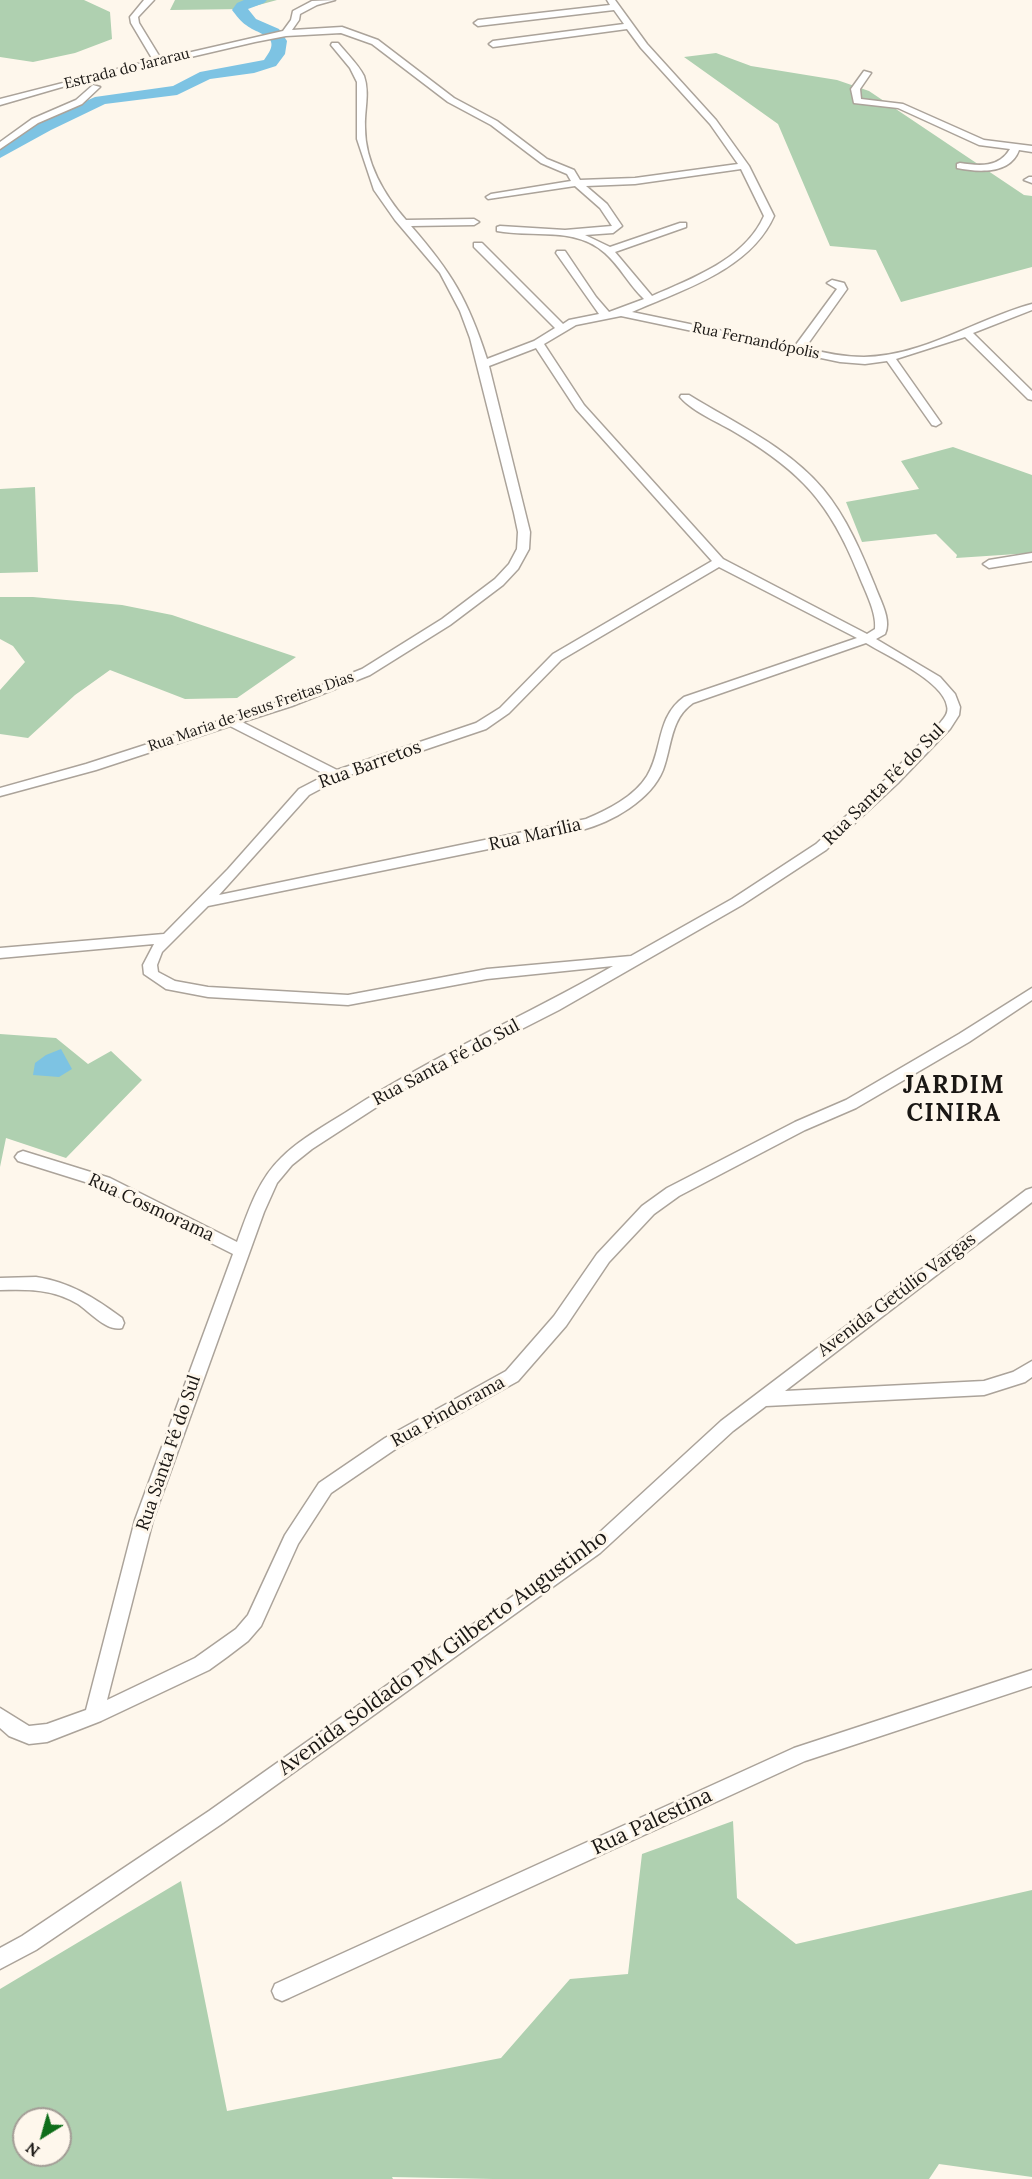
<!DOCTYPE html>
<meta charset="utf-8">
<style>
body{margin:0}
#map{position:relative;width:1032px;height:2179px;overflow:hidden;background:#fef7ec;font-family:Lora,serif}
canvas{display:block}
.north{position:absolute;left:12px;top:2107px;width:60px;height:60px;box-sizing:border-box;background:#fef7ec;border:2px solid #a39d96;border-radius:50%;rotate:217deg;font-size:16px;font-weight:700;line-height:24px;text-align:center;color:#1a1714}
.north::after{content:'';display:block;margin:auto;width:21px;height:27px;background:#0f6e1a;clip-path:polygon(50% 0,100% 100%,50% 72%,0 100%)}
</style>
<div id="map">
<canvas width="1032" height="2179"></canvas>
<div class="north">N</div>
</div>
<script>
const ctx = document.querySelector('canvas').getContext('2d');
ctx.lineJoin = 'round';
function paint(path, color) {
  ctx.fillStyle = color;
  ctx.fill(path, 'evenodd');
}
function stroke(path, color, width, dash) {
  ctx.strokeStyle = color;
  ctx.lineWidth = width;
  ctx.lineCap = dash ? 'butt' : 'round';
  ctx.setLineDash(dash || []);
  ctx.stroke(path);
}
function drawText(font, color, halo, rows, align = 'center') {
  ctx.font = font + ' Lora,serif';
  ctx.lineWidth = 6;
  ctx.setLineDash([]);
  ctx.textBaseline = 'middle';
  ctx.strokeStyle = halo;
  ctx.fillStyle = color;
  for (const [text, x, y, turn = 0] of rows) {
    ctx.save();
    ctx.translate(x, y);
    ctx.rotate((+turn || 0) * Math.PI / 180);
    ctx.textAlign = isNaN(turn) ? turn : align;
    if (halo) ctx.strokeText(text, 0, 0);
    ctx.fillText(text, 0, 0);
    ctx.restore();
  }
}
paint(new Path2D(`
 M0 0H84L110 12 112 39 75 53 33 62 0 57Z
 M175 0H277L244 9 170 10Z
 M716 53 751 66 837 80 869 91 1024 195 1032 196V267L901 302 876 250 830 246 778 124 684 57Z
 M953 447 1032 475V553L956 558 957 555 936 534 862 542 846 502 919 489 901 461Z
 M35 487 38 572 0 573V489Z
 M0 597H33L122 605 172 615 296 657 237 698 185 699 110 670 75 695 28 738 0 734V690L25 662 13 646 0 639Z
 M0 1034 56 1038 88 1064 111 1051 142 1080 66 1158 6 1138 0 1167Z
 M733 1821 737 1898 796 1944 1032 1890V2177L939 2164 929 2179H493L392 2177 393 2179H0V1989L181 1881 227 2111 501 2058 570 1979 628 1974 642 1854ZM24 2119H60V2155H24Z`), '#afd0b0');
paint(new Path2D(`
 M61 1049 72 1069 59 1077 33 1075 35 1063 46 1055Z`), '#7dc3e3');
paint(new Path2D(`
 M244 0H267L264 3 248 9 256 19 279 29 287 41 285 54 276 66 254 73 210 79 177 95 105 104 51 130 0 158V146L39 122 95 97 173 86 200 72 264 60C284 35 260 36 246 25 241 22 236 15 232 10L237 3Z`), '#7dc3e3');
const minor = new Path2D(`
 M144 0H154L138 17 139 23 161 59 283 31 291 20 293 11 312 1 335 0 317 5 300 14 299 20 292 30 342 27 378 40 454 98 497 121 547 159 574 170 580 180 635 178 738 164 710 124 641 48 627 29 493 47 489 44 493 41 624 24 614 10 478 26 474 23 478 20 610 5 607 0H615L647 44 716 120 749 166 774 216C750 270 682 290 632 312L795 346 837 289 827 283 832 280 844 283 847 289 805 348C824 353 844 357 864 357 924 356 976 319 1032 304V310L973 333 1032 391V400L1028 399 965 337 896 359 941 423 936 426 932 425 887 361 865 364 840 362 621 316 576 325 544 344 584 405 723 559 867 634 875 629C877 612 864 589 858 573 830 503 801 472 738 434 719 422 694 413 680 397L681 395H689C734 423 788 447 823 489 847 518 861 552 875 586 880 600 892 620 885 634L876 639 940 677 955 694 960 707 959 715 950 729 898 783 826 850 742 905 559 1010 406 1088 312 1149 292 1165 277 1183 264 1212 153 1520 107 1700 195 1658 236 1629 248 1615 285 1535 319 1483 385 1438 506 1371 554 1316 597 1254 642 1206 667 1188 795 1122 846 1100 959 1034 1032 988V1000L969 1042 856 1108 805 1130 679 1196 654 1214 609 1262 566 1326 518 1381 397 1448 331 1493 298 1544 261 1626 248 1641 227 1657 209 1670 101 1721 47 1742 29 1744 9 1736 0 1728V1708L29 1726 47 1724 86 1710 135 1520 233 1254 98 1186 18 1161 15 1157 18 1153 23 1151 110 1178 237 1242C248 1212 258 1180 281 1158 300 1139 326 1125 348 1111 433 1056 525 1016 613 966L487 979 348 1005 208 997 166 989 144 974 143 965 154 944 0 958V948L164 934 228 869 299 789 326 775 230 726 96 770 0 796V788L86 764 284 700 362 669 442 619 495 579 509 564 517 549 518 532 514 513 470 338 460 311 440 273 395 220 374 190 357 139V82L350 68 331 45 332 43H338C347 54 358 64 364 76 370 93 364 111 365 128 365 162 384 195 406 220L474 219 479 222 474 225 411 226C452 273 468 300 487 359L534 341 555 328 474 247V243H482L563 324 569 320 599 314 556 253 557 251H565L596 297 609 312 644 299C629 285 620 266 605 253 575 226 532 238 497 231V227L500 226 565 230 612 226 600 208 575 186 488 199 486 197 491 194 571 181 567 174 541 163 491 125 448 102 372 44 341 33 286 36 255 42 62 87 0 105V99L153 60 131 23 130 17ZM741 169 764 216C745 259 693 278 652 296L615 252 686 227V223H680L610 247 585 235 613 233 622 226 607 204 586 186 635 184ZM536 348 576 409 712 561 553 654 500 708 476 723 337 770 242 722 292 706 370 675 450 625 503 585 518 569 529 549 530 532 489 366ZM719 567 857 638 684 697C656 717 663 750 647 776 634 797 607 810 586 819L219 895 309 795 341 778 486 729 509 713 561 660ZM866 643C887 656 943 681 947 706 949 713 944 718 940 723L888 777 816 844 732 899 631 956 487 969 348 995 208 987 175 981 158 972 157 965 162 952 208 906 582 830C612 822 651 800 663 770 672 746 670 719 693 703Z
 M864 71 871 73 860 89 861 99 903 104 984 140 1032 146V152L1019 150C1010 175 977 172 957 168V164L960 163C979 166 999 168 1010 149L979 145 898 108 854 103 851 89Z
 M93 85 100 87 82 104 38 123 0 149V142L32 119 76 100Z
 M1029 177H1032V183L1024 180Z
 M1032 553V561L989 568 983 564 989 560Z
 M1032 1188V1202L785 1391 984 1381 1013 1372 1032 1361V1377L1025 1382 984 1395 766 1406 733 1431 600 1553 223 1823 36 1950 0 1969V1948L22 1936 209 1811 588 1543 721 1421 1026 1190Z
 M36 1277C70 1282 95 1298 122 1318L124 1323 122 1328C107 1332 90 1312 78 1304 53 1289 29 1289 0 1290V1278Z
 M1032 1670V1686L805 1761 289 1998 282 2001 275 1998 272 1991 275 1984 794 1748Z`);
stroke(minor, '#aba39a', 3);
paint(minor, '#fff');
drawText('15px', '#1a1714', '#fef7ec', [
 ["Estrada do Jararau",127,69,-14],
 ["Rua Fernandópolis",756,341,12],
 ["Rua Maria de Jesus Freitas Dias",251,712,-19]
]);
drawText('18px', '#1a1714', '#fef7ec', [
 ["Rua Barretos",370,765,-20],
 ["Rua Santa Fé do Sul",884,785,-45],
 ["Rua Marília",535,835,-13],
 ["Rua Santa Fé do Sul",446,1063,-28],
 ["Rua Cosmorama",151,1208,25],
 ["Avenida Getúlio Vargas",897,1295,-37],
 ["Rua Pindorama",448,1412,-29],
 ["Rua Santa Fé do Sul",169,1453,-71]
]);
drawText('21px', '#1a1714', '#fef7ec', [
 ["Avenida Soldado PM Gilberto Augustinho",443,1653,-36],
 ["Rua Palestina",652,1822,-25]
]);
ctx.letterSpacing = '1.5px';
drawText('bold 24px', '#1a1714', '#fef7ec', [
 ["JARDIM",954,1086],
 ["CINIRA",954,1114]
]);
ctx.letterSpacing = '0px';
</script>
